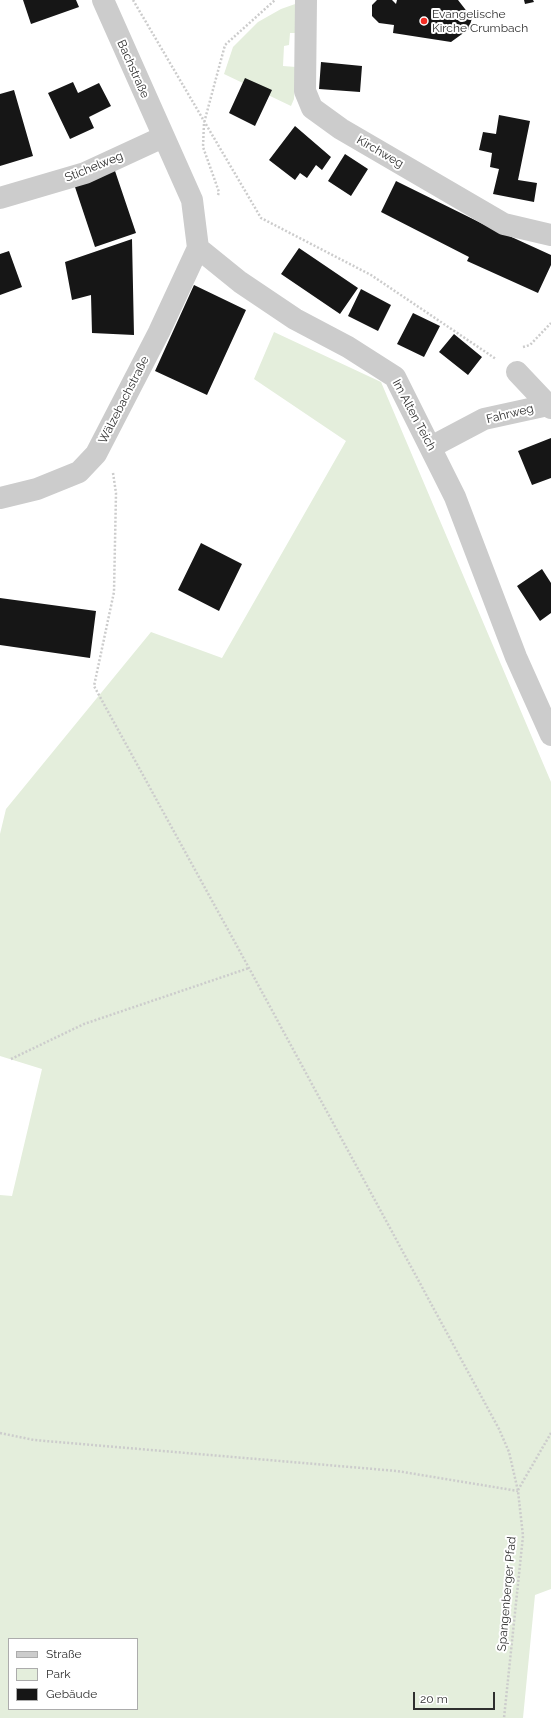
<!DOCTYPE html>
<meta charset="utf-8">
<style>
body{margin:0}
#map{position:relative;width:551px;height:1718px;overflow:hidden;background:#fff;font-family:Raleway,sans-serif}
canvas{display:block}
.legend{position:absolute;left:8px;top:1638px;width:130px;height:72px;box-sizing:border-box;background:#fff;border:1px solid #acacac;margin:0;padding:5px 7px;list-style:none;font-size:12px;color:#2f2f2f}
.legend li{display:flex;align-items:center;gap:8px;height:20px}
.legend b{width:20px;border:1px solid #acacac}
.scale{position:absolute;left:413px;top:1692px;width:82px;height:18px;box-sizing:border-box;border:2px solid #2f2f2f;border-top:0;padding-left:5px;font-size:12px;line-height:14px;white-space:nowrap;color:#2f2f2f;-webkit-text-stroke:3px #fff;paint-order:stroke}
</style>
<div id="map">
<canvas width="551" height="1718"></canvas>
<ul class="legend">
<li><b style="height:5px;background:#ccc"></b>Straße</li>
<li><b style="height:11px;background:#e4eedc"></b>Park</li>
<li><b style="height:11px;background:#161616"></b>Gebäude</li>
</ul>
<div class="scale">20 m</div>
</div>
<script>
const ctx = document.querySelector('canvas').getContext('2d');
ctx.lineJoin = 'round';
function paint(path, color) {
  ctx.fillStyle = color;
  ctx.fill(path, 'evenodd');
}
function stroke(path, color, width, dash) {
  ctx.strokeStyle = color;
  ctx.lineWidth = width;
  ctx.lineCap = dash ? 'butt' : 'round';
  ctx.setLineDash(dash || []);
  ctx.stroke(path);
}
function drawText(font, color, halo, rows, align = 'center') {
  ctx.font = font + ' Raleway,sans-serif';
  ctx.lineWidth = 4;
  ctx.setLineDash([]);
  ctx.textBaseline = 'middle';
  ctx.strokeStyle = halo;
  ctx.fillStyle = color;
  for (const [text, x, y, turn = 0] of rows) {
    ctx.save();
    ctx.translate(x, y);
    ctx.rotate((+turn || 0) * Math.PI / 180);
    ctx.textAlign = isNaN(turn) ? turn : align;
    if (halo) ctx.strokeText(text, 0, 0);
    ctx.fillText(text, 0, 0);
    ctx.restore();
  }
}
paint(new Path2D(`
 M298 3V33H290L289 45 284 46 283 66 296 67 294 99 291 106 224 74 233 47 258 22 281 9Z
 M274 332 381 382 551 782V1589L535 1595 523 1718H0V1195L12 1196 42 1069 0 1056V834L6 809 151 632 222 658 346 441 254 379ZM9 1639H137V1709H9Z`), '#e4eedc');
paint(new Path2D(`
 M23 0H76L79 7 31 24Z
 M377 0H392L396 4 397 0H458L472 18 469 29 451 42 393 33 394 25 379 23 372 16V5Z
 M524 0H533L534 2 525 4Z
 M321 62 362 66 360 92 319 89Z
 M245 78 272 90 255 126 229 113Z
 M73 82 78 93 99 83 111 106 89 117 94 128 70 139 48 93Z
 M14 90 33 156 0 166V94Z
 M499 115 530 121 518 180 537 183 534 202 493 194 499 169 490 167 492 153 479 150 483 132 496 134Z
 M295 126 331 157 322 170 316 165 307 178 300 173 295 180 269 160Z
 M345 154 368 169 351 196 328 181Z
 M113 165 136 233 95 247 72 178Z
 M396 181 483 224 551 255V265L538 293 467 261 469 257 381 212Z
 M132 239 134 335 92 333 91 295 72 300 65 262Z
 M299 248 358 288 340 314 281 274Z
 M9 251 22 287 0 295V254Z
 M194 285 246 310 207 395 155 371Z
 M361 289 391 305 378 331 348 316Z
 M413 313 440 326 424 357 397 344Z
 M454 334 482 357 468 375 439 352Z
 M551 438V478L532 485 518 451Z
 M201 543 242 564 219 611 178 590Z
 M542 569 551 583V613L540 621 517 586Z
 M0 598 96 611 90 658 0 645Z`), '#161616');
stroke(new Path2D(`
 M133 0 261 218 371 275 496 359
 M218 195 219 192 203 147 204 123 225 45 275 0
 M523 347 530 345 551 323
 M113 473 116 493 114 592 94 686 249 968 499 1429 509 1452 518 1491 523 1536 504 1718
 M11 1059 84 1024 249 968
 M0 1433 34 1440 397 1471 518 1491
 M518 1490 551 1433`), '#ccc', 2.5, [2, 2]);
stroke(new Path2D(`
 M103 0 192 200 198 248 240 282 295 319 348 347 395 377 455 497 516 657 551 735
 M306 0 305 91 312 108 341 129 504 224 551 235
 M0 198 85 173 163 137
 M517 372 551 408
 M431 447 484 419 548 405
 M0 498 37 489 79 472 96 454 159 332 198 248`), '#ccc', 22);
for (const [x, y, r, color] of [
 [424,21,4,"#f42d24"]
]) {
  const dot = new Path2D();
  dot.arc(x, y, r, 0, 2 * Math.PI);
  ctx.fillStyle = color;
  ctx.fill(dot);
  stroke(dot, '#fff', 1.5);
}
drawText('12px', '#2f2f2f', '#fff', [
 ["Evangelische",432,14],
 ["Kirche Crumbach",432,28]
], 'left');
drawText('12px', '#2f2f2f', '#fff', [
 ["Bachstraße",133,69,66],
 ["Kirchweg",380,152,30],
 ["Stichelweg",94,167,-22],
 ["Wälzebachstraße",124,400,-63],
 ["Fahrweg",510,414,-14],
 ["Im Alten Teich",414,415,62],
 ["Spangenberger Pfad",507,1594,-85]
]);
</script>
